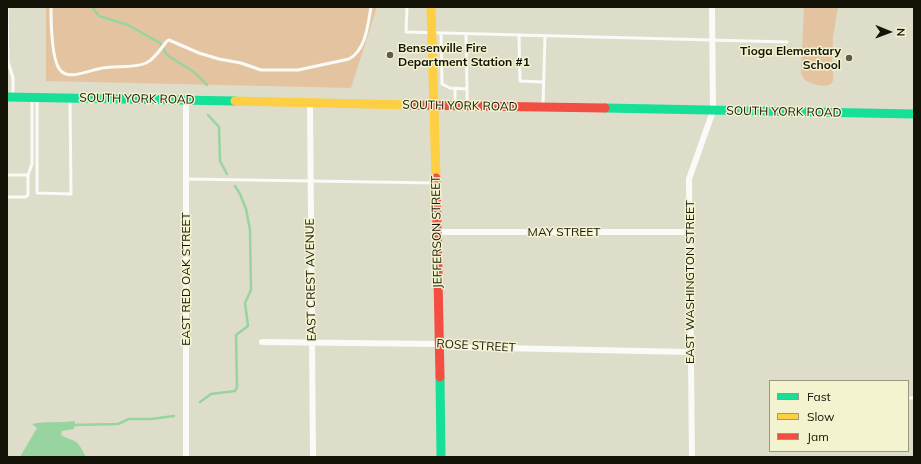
<!DOCTYPE html>
<style>
body{margin:0}
#map{position:relative;width:921px;height:464px;overflow:hidden;background:#deddca;font-family:Mulish,sans-serif}
canvas{display:block}
.frame{position:absolute;inset:0;border:8px solid #141307;pointer-events:none}
.legend{position:absolute;left:769px;top:380px;width:140px;height:72px;box-sizing:border-box;background:#f3f3cf;border:1px solid #9a997f;margin:0;padding:5px 7px;list-style:none;font-size:12px;color:#141307}
.legend li{display:flex;align-items:center;gap:8px;height:20px}
.legend b{width:20px;border:1px solid #9a997f}
.north{position:absolute;left:869px;top:12px;width:40px;height:40px;-webkit-text-stroke:3px #f3f3cf;paint-order:stroke;rotate:91deg;font-size:11px;font-weight:700;line-height:16px;text-align:center;color:#141307}
.north::after{content:'';display:block;margin:auto;width:14px;height:18px;background:#141307;clip-path:polygon(50% 0,100% 100%,50% 72%,0 100%)}
</style>
<div id="map">
<canvas width="921" height="464"></canvas>
<div class="frame"></div>
<ul class="legend">
<li><b style="height:5px;background:#16e098"></b>Fast</li>
<li><b style="height:5px;background:#ffcf43"></b>Slow</li>
<li><b style="height:5px;background:#f24e42"></b>Jam</li>
</ul>
<div class="north">N</div>
</div>
<script>
const ctx = document.querySelector('canvas').getContext('2d');
ctx.lineJoin = 'round';
function paint(path, color) {
  ctx.fillStyle = color;
  ctx.fill(path, 'evenodd');
}
function stroke(path, color, width, dash) {
  ctx.strokeStyle = color;
  ctx.lineWidth = width;
  ctx.lineCap = dash ? 'butt' : 'round';
  ctx.setLineDash(dash || []);
  ctx.stroke(path);
}
function drawText(font, color, halo, rows, align = 'center') {
  ctx.font = font + ' Mulish,sans-serif';
  ctx.lineWidth = 3;
  ctx.setLineDash([]);
  ctx.textBaseline = 'middle';
  ctx.strokeStyle = halo;
  ctx.fillStyle = color;
  for (const [text, x, y, turn = 0] of rows) {
    ctx.save();
    ctx.translate(x, y);
    ctx.rotate((+turn || 0) * Math.PI / 180);
    ctx.textAlign = isNaN(turn) ? turn : align;
    if (halo) ctx.strokeText(text, 0, 0);
    ctx.fillText(text, 0, 0);
    ctx.restore();
  }
}
paint(new Path2D(`
 M46 7H377L351 88 46 81Z
 M804 7H838L833 37 832 70C840 92 814 87 804 79L801 73Z`), '#e4c4a0');
paint(new Path2D(`
 M75 421 74 429 62 431 61 435C67 439 72 439 76 442 81 446 83 452 86 457H20L37 428 32 424C45 421 61 423 75 421Z`), '#98d49f');
stroke(new Path2D(`
 M92 7 99 16 128 25 160 43 167 55 194 72 207 85
 M208 115 219 127 220 161 227 174
 M200 402 211 394 235 391 237 387 236 335 248 326 245 303 251 290 250 230 246 209 240 194 235 186
 M72 425 118 424 129 419H151L174 416`), '#98d49f', 2.5);
stroke(new Path2D(`
 M7 7 8 62 13 78V95
 M51 7C51 21 51 64 62 72 71 79 88 71 98 69 113 65 133 69 146 63 155 59 161 48 167 41L169 40 199 53 219 59 241 63 261 70H298L349 59C366 50 368 24 371 7
 M407 7 406 32 787 42
 M441 33 442 84 450 88 467 89 466 34
 M519 35 520 81 544 82
 M467 89V105
 M37 99V193L71 194 70 99
 M455 105V89
 M543 106 545 36
 M7 175H28
 M186 179 436 183
 M7 197H25L28 195V175L32 164V99
 M908 398H914`), '#fafaf7', 3);
stroke(new Path2D(`
 M186 100V457
 M310 102 313 457
 M438 232H690
 M262 342 438 344 453 347 690 352
 M692 457 689 179 713 111 712 7`), '#fafaf7', 6);
stroke(new Path2D(`
 M7 97 235 101
 M605 108 914 114
 M440 377 441 457`), '#16e098', 9);
stroke(new Path2D(`
 M431 7 436 178
 M235 101 411 105`), '#ffcf43', 9);
stroke(new Path2D(`
 M411 105 605 108
 M436 178 440 377`), '#f24e42', 9);
for (const [x, y, r, color] of [
 [390,55,4,"#5b5a4b"],
 [849,58,4,"#5b5a4b"]
]) {
  const dot = new Path2D();
  dot.arc(x, y, r, 0, 2 * Math.PI);
  ctx.fillStyle = color;
  ctx.fill(dot);
  stroke(dot, '#f3f3cf', 1.5);
}
drawText('bold 12px', '#141307', '#f3f3cf', [
 ["Bensenville Fire",398,48],
 ["Department Station #1",398,62],
 ["Tioga Elementary",841,51,"right"],
 ["School",841,65,"right"]
], 'left');
drawText('12px', '#141307', '#f3f3cf', [
 ["SOUTH YORK ROAD",137,99,1],
 ["SOUTH YORK ROAD",460,106,1],
 ["SOUTH YORK ROAD",784,112,1],
 ["JEFFERSON STREET",437,232,-91],
 ["MAY STREET",564,232],
 ["EAST RED OAK STREET",186,279,-90],
 ["EAST CREST AVENUE",311,280,-91],
 ["EAST WASHINGTON STREET",690,282,-90],
 ["ROSE STREET",476,346,3]
]);
</script>
